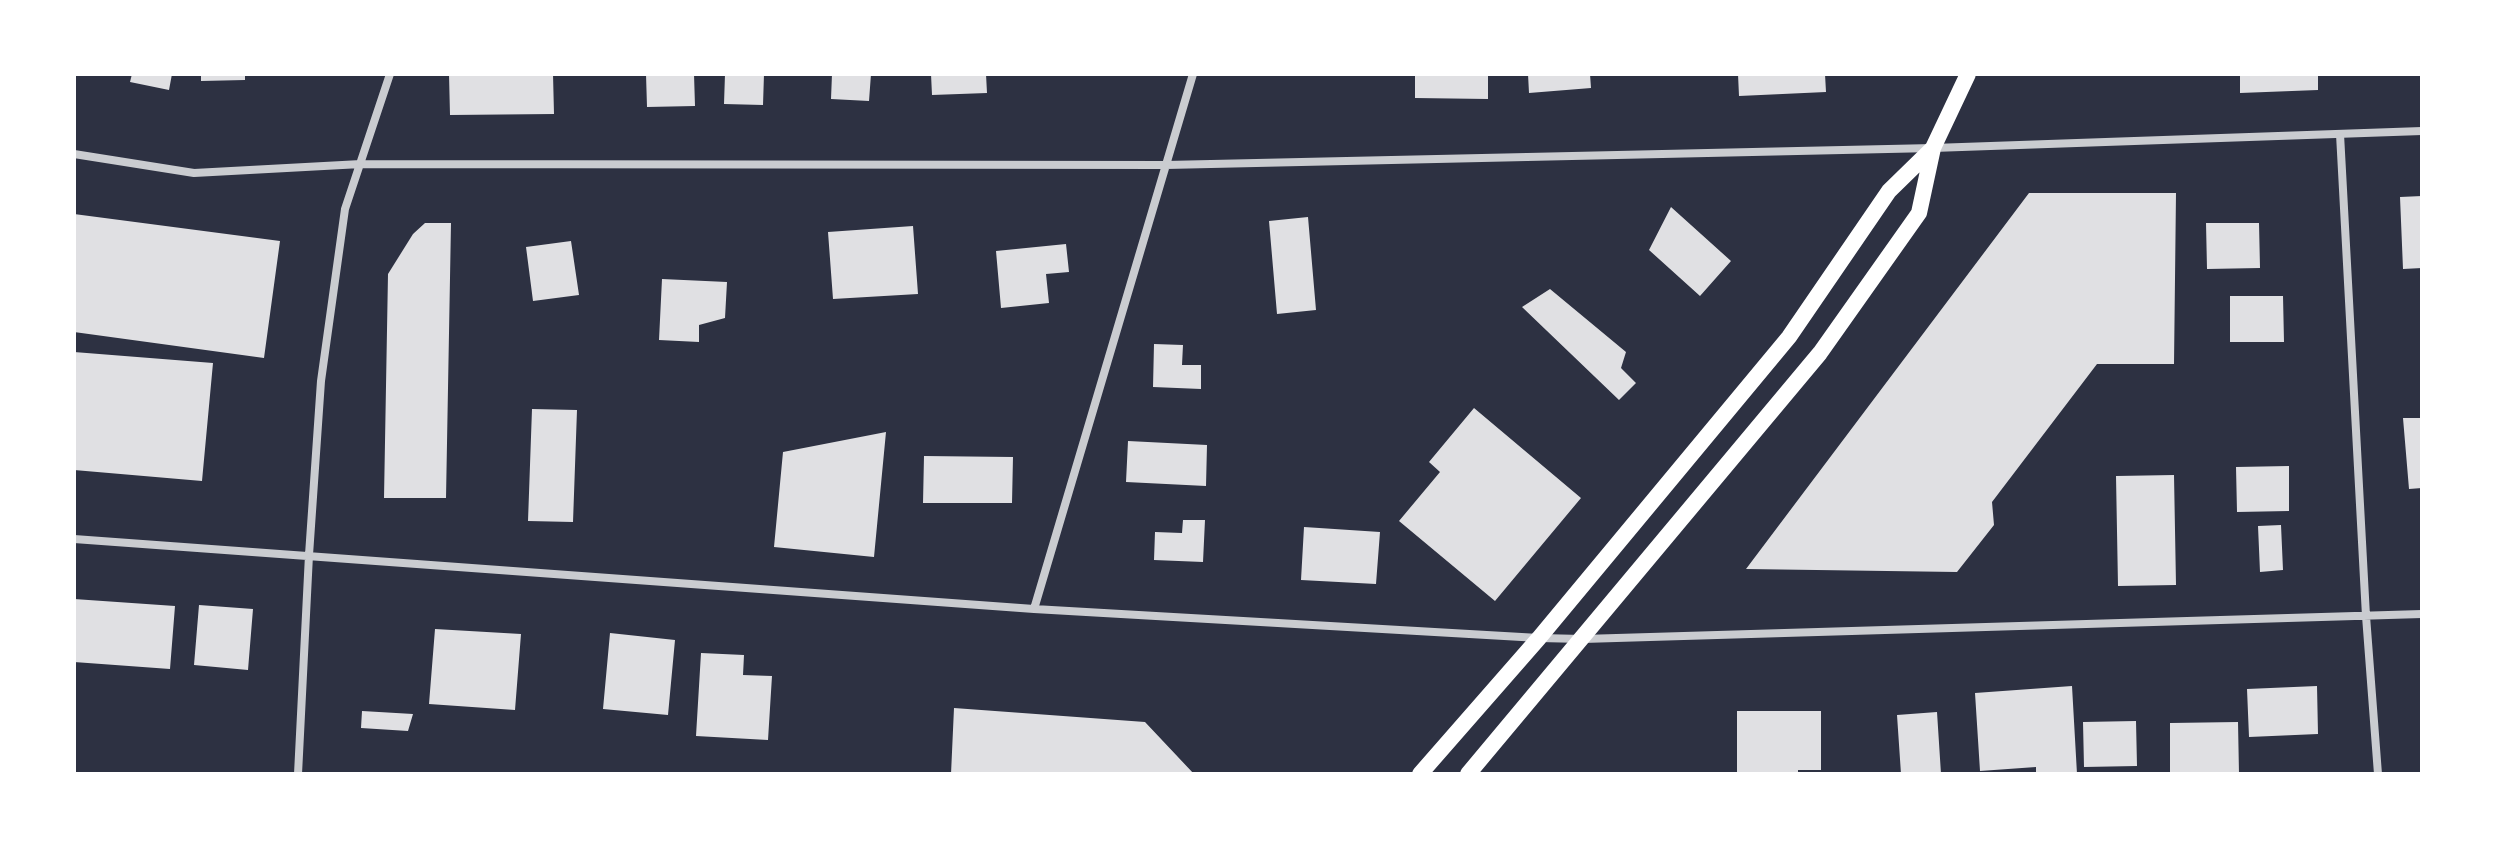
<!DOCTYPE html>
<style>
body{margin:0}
#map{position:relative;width:2496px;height:848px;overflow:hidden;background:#2d3142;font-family:Rubik,sans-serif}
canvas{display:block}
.frame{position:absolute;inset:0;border:76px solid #fff;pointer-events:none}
</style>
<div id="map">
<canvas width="2496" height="848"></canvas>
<div class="frame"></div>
</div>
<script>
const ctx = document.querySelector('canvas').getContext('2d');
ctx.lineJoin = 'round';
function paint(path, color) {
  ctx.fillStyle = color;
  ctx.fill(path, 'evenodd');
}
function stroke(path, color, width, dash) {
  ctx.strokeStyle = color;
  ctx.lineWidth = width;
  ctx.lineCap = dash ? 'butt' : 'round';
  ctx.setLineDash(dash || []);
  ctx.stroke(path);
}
paint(new Path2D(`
 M132 74H172L169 90 130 82Z
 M201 74H245V80L201 81Z
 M449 74H553L554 114 450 115Z
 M646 74H694L695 106 647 107Z
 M725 74H764L763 105 724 104Z
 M832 74H871L869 101 831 99Z
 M931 74H986L987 93 932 95Z
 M1415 74H1488V99L1415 98Z
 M1528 74H1590L1591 88 1529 93Z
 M1738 74H1825L1826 92 1739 96Z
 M2240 74H2318V90L2240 93Z
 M2029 193H2176L2174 364H2097L1992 502 1994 525 1957 572 1746 569Z
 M2422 196V268L2403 269 2400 197Z
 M1671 207 1731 261 1700 296 1649 250Z
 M74 214 280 241 264 358 74 332Z
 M1308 217 1316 310 1277 314 1269 221Z
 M425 223H451L446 498H384L388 274 413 234Z
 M2206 223H2259L2260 268 2207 269Z
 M913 226 918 294 833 299 828 232Z
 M571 241 579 295 533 301 526 247Z
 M1066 244 1069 272 1046 274 1049 303 1001 308 996 251Z
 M662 279 727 282 725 318 699 325V342L659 340Z
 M1550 289 1626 352 1621 368 1636 383 1619 400 1522 307Z
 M2230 296H2283L2284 342H2230Z
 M1154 344 1183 345 1182 365H1201V389L1153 387Z
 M74 352 213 363 202 481 74 470Z
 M1474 408 1581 498 1495 601 1399 521 1440 472 1429 462Z
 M532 409 577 410 573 522 528 521Z
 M2403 418H2422V488L2409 489Z
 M886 432 874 557 774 547 783 452Z
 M1128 441 1207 445 1206 486 1126 482Z
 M924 456 1013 457 1012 503H923Z
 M2289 466V511L2237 512 2236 467Z
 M2174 475 2176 585 2118 586 2116 476Z
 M1183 520H1205L1203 562 1154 560 1155 532 1182 533Z
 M2281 525 2283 570 2260 572 2258 526Z
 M1304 527 1380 532 1376 584 1301 580Z
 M74 599 175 606 170 669 74 662Z
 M199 605 253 609 248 670 194 665Z
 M435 629 521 634 515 710 429 704Z
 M610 633 675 640 668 715 603 709Z
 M701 653 744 655 743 675 772 676 768 740 696 736Z
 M2072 686 2077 774H2036V767L1980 771 1975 693Z
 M2317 686 2318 734 2249 737 2247 689Z
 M954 708 1145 722 1194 774H951Z
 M362 711 413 714 408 731 361 728Z
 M1737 711H1821V770H1798V774H1737Z
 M1937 712 1941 774H1901L1897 715Z
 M2136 721 2137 766 2084 767 2083 722Z
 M2238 722 2239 774H2170V723Z`), '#e0e0e3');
stroke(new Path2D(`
 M2340 134 2366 616 2378 774
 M74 154 194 173 361 164 1166 165 1933 148 2422 131
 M74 539 1034 609 1539 638 1583 639 2422 614
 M1034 609 1193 74
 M298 774 309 555 321 381 345 209 390 74`), '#caccd0', 8);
stroke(new Path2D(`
 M1420 774 1539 638 1789 337 1889 191 1932 149
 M1468 774 1820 353 1919 213 1933 148 1968 74`), '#fff', 16);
</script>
